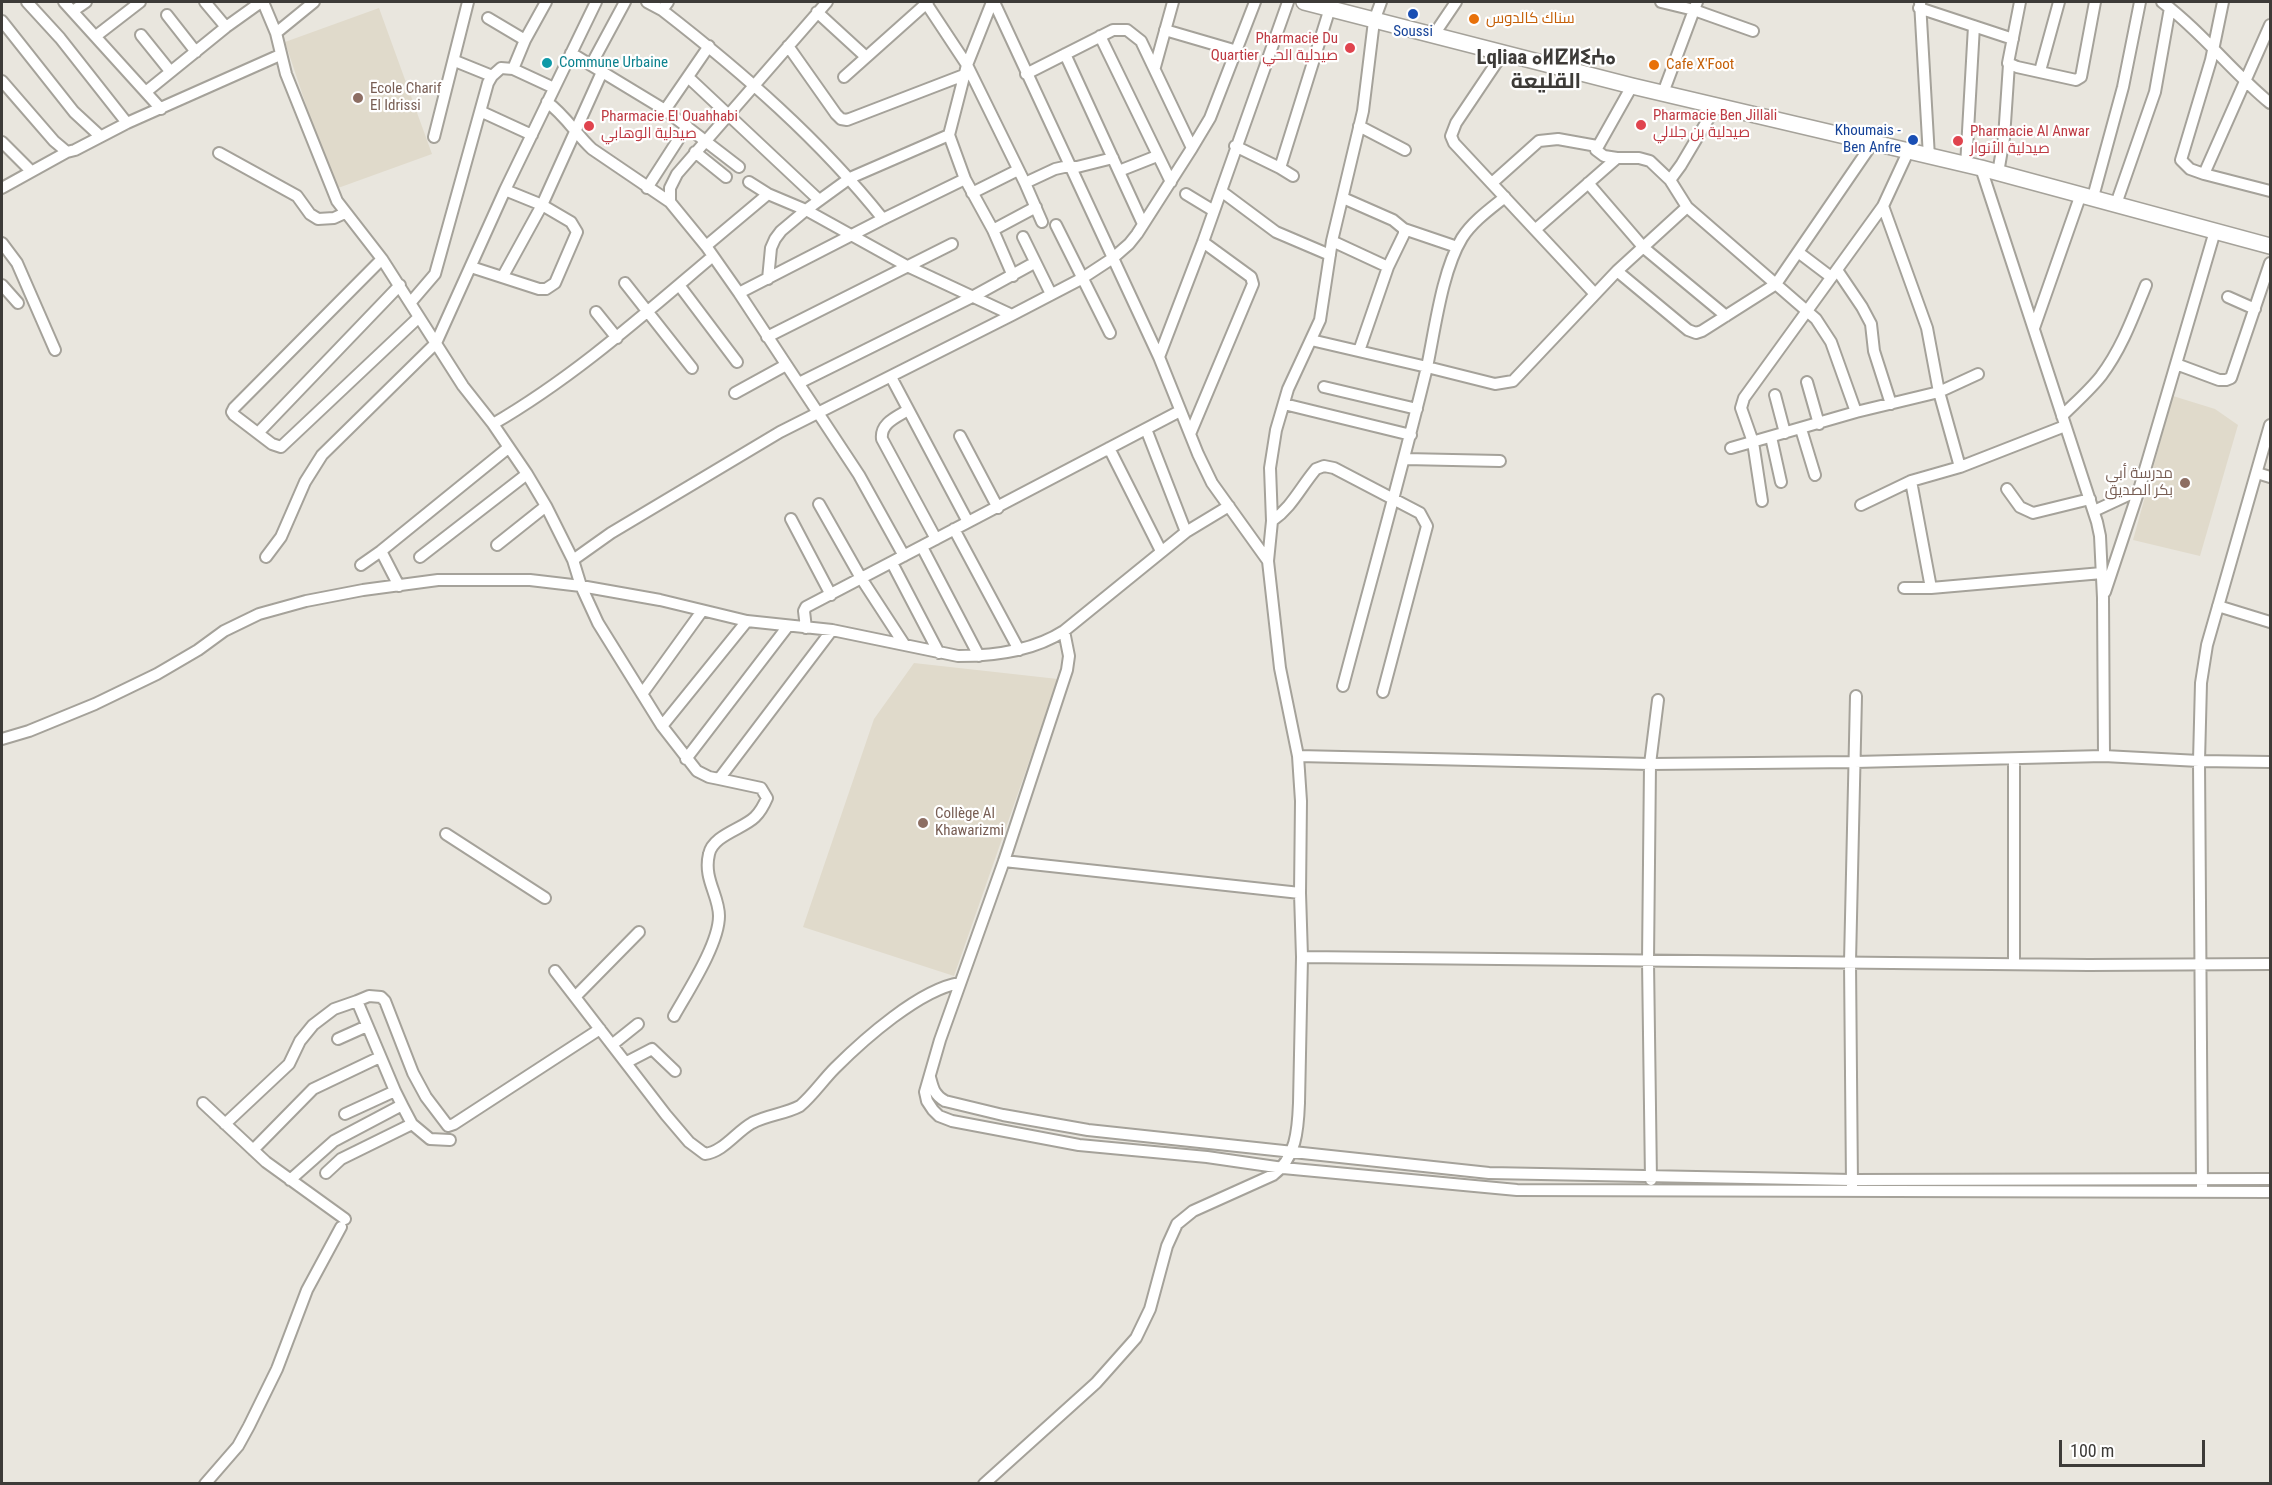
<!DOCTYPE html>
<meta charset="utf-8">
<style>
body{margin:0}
#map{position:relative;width:2272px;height:1485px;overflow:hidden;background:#e9e6de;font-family:"Roboto Condensed",sans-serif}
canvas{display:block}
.frame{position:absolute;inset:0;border:3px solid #3d3b38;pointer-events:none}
.scale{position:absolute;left:2059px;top:1440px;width:146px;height:27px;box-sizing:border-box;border:3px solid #3d3b38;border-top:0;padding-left:8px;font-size:18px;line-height:21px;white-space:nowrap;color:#3d3b38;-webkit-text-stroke:4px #fff;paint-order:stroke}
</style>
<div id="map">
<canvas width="2272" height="1485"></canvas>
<div class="frame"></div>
<div class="scale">100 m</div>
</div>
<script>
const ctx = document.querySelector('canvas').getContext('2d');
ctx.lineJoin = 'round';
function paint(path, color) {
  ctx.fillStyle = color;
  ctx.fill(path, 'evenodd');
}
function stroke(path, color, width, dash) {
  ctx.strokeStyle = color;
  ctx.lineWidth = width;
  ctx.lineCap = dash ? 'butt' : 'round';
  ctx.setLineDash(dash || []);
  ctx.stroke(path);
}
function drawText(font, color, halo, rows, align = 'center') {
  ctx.font = font + ' "Roboto Condensed",Cairo,"Noto Sans Tifinagh",sans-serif';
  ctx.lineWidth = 4.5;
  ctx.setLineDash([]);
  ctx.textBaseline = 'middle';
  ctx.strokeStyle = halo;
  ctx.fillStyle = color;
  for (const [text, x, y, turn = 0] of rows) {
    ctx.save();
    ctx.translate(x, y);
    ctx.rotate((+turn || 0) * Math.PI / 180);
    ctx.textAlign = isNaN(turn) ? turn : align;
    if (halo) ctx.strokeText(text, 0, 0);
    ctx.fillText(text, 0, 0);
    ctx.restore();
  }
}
paint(new Path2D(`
 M379 8 432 154 338 188 328 171 285 42Z
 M2173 396 2215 409 2238 425 2200 556 2133 540Z
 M914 663 1058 679 954 976 803 927 874 719Z`), '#e0dacb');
const street = new Path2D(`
 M27 2 60 38 127 123
 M64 2 161 109
 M205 2 226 27
 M263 2 276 33 286 74 337 201 382 259 463 386 493 424 527 474 546 506 573 560 581 586 598 623 662 726 697 771 709 777 719 779 832 630
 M546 2 525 40 513 69 554 88
 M647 2 662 10 668 2
 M994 2 1159 357 1198 454 1212 483 1268 561
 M1661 2 1694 10 1753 31
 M1920 2 1929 157
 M2020 2 2008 63 2017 67 2076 80 2081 77 2095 2
 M2162 2C2202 32 2232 72 2270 103
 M2223 2 2211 60 2181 160 2190 169 2204 174 2270 25
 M926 3 967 65 1025 183 1042 222
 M1919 8 2013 39
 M662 10C742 72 820 140 883 219
 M73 11 86 2
 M817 12 865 56
 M167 15 196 52
 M488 18 525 40
 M2 21 74 112 100 136
 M1165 30 1237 51
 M276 33 314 2
 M141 35 170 71
 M96 36 140 2
 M1100 36 1171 182
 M1433 36 1456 2
 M788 46 836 114 841 119 847 120 964 75
 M571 53 665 110 739 167
 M1503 53 1456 123 1451 136 1454 143 1595 294
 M1065 54 1143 224
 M455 61 492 76
 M591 65 625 2
 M1155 67 1173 2
 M2040 71 2059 2
 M688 77 819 200
 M844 77 928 2
 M2 81 54 141 67 152
 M1632 86 1596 150 1604 156 1617 158H1639L1650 161 1670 180 1687 207 1816 319 1831 342 1856 412
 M147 91 226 27 261 2
 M1663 93 1697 2
 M547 102C565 115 576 134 592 149L670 202 706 246 739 293 859 475 904 556
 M665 110 709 46
 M482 112 532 135
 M1359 126 1405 150
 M434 137 468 2
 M2 142 30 170
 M1235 146 1280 168 1293 176
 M1192 148 1210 118 1255 2
 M695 152 726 177
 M219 153 297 196 310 214 318 219 334 218 345 213
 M1966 166 1974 26
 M1280 168 1330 8
 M1981 168 2097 522 2100 536 2103 598 2104 756
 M1119 171 1157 156
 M1998 173 2004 138 2009 64
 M2204 174 2270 191
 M965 179 993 230 1013 276
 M1670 180 1681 165 1716 106
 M749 182 768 194 806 210 907 266 1012 315
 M1025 183 1055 169 1064 167H1077L1113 158
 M1492 183 1539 141 1558 139 1597 146
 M1588 183 1644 248 1726 316
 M2 188 67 152 75 150 127 123 280 55
 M647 188 687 126
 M1221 191 1276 232 1330 255
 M972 193 1018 170
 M1186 194 1214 211
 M2093 197 2123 87 2140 2
 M1343 198 1393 220 1404 229V234L1388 267 1359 351
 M670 202V188L677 174 827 2
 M2116 204 2155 92 2170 8
 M1883 206 1927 328 1939 392 1960 467 2065 426
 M1056 225 1110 333
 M1404 229 1457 247
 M1536 229 1617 158
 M993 230 1036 207
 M1023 237 1051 294
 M1332 241 1388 267
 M2 243 17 263 55 350
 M706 246 768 194
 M1798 252 1831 277
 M382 259 234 408 232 412 234 415 272 444 281 447 419 317
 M471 267 539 289H546L555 283 577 232 571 222 542 205 505 190
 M1837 270 1862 307 1871 324 1874 351 1891 404
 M1617 271 1688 330 1696 333 1702 331 1776 284 1872 144
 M503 276 542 205 602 72
 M768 279 771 248 775 239 781 231 806 210 850 178 949 135
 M625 283 692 368
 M2 285 18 303
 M679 285 737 362
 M739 293 883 219 965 179 949 135 967 65 992 2
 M2228 297 2255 309
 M411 302 435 274 488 83 492 76 501 68 513 69
 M596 312 617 338
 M2034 328 2081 194
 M767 337 952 244
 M1311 340 1427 367C1435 329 1442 271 1462 238 1472 222 1490 209 1505 197
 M1159 357 1203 242 1288 2
 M2176 364 2219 380H2226L2231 378 2270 263
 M891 377 968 522
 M1807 382 1819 424
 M799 383 974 296 1034 263
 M1324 387 1417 409
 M735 393 786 365
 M1775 395 1785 433
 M1284 404 1411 435
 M908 410C897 417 880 423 882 439L936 539
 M2062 416C2075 403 2090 390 2101 376 2122 348 2133 317 2146 285
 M493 424C574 377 642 316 713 256
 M2270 425 2207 645 2201 683 2199 761 2270 762
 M1146 429 1186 532
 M1801 429 1815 475
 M258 433 400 285
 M1190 434 1253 284 1251 277 1203 242
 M960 436 998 508
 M1771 437 1781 482
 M1109 448 1161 551
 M1731 448 1856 412 1939 392 1978 374
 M1405 459 1500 461
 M2257 473 2270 477
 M1911 481 1931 588
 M2007 489 2020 507 2033 513 2090 499
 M1762 501 1753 442 1741 408 1744 398 1883 206 1908 152
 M819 504 861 578 904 644
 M1861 505 1911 481 1960 467
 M2094 511 2139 490 2215 231
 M791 519 831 595
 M1272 521C1292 507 1300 488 1316 469L1324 466 1334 468 1420 513 1427 526 1383 692
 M954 529 1019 650
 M497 545 546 506
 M922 547 979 656
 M381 551 508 448
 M266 557 281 537 305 482 322 455 436 343 505 190 596 2
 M420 557 527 474
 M573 560 611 533 780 432 1012 315 1081 279 1113 258 1129 244 1137 234 1192 148 1141 41 1127 30H1113L1026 74
 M892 563 939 653
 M361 565 381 551 399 586
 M1904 588H1931L2102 573
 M2105 592 2139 490
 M2218 606 2270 622
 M806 628 804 611 806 607 1180 411
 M1064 631 1069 656 1067 670 1004 861 940 1040 925 1092 927 1101 933 1110 939 1116 952 1121 1079 1145 1207 1157 1283 1168 1517 1190 2270 1192
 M1343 686C1371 580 1401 474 1427 367L1495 384 1513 381 1617 271 1687 207
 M642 694 702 611
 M662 726 747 621
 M2 739 29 731 95 704 157 674 198 650 224 631 259 614 306 601 363 590 438 580H530L581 586 660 600 747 621 832 630 958 656C995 656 1033 651 1064 631L1186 532 1229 506
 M1298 756 1650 764 1855 762 2104 756 2199 761 2202 1186
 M686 759 788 626
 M446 834 545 898
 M1004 861 1300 893
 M1302 957 2089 965 2270 964
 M2014 964V759
 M555 971 666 1115 689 1142 705 1154C723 1152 736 1132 752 1123 767 1115 785 1114 800 1106 813 1095 823 1080 835 1068 863 1040 920 989 960 983
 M575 997 639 932
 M357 1001 369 996 381 997 385 1001 413 1073 426 1097 448 1126 454 1124 600 1029
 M674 1016C688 991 719 944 719 916 719 895 703 879 709 854 713 835 743 829 755 817 761 811 764 805 767 798L761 788 719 779
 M338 1039 367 1026
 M613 1044 638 1024
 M627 1062 652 1049 675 1071
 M930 1077C933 1088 934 1095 945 1101L1003 1115 1088 1130 1489 1173 1852 1180 2270 1179
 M203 1103 266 1162 345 1219
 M345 1114 395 1091 402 1105
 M225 1124 289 1064 300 1041 313 1025 334 1009 357 1001 395 1091
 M253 1150 313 1089 380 1057
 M326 1173 341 1159 412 1124 430 1139 450 1140
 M290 1180 334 1141 402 1105 412 1124
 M1651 1180 1648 961 1650 764 1658 700
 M1852 1185 1850 962 1856 696
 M205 1484 238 1446 249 1426 277 1369 307 1290 341 1227
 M984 1484 1096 1383 1136 1338 1150 1309 1167 1246 1177 1224 1193 1211 1273 1175C1296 1158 1298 1130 1299 1103L1302 957 1300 893 1301 801 1298 756 1280 668 1268 561 1272 521 1270 468 1276 430 1288 389 1320 320 1332 241 1363 111 1374 21 1381 2`);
const secondary = new Path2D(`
 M1304 2 1632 86 1981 168 2270 246`);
stroke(street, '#a5a29a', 14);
stroke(secondary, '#a5a29a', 18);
stroke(street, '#fff', 10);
stroke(secondary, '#fff', 15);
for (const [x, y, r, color] of [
 [1413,14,6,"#1a4fb4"],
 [1474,19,6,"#e8710a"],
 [1350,48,6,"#e0444e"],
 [547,63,6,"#0f9aa8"],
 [1654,65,6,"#e8710a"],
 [358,98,6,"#8d6e63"],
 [1641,125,6,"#e0444e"],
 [589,126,6,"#e0444e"],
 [1913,140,6,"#1a4fb4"],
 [1958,141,6,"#e0444e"],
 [2185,483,6,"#8d6e63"],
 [923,823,6,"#8d6e63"]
]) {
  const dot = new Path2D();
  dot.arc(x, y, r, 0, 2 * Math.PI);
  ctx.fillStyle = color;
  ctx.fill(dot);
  stroke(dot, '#fff', 2);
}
drawText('15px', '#c56008', '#fff', [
 ["سناك كالدوس",1486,19],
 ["Cafe X'Foot",1666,65]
], 'left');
drawText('15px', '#164399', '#fff', [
 ["Soussi",1413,32],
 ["Khoumais -",1901,131,"right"],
 ["Ben Anfre",1901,148,"right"]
]);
drawText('15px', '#be3a42', '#fff', [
 ["Pharmacie Du",1338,39,"right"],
 ["Quartier صيدلية الحي",1338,56,"right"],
 ["Pharmacie Ben Jillali",1653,116],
 ["صيدلية بن جلالي",1653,133],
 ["Pharmacie El Ouahhabi",601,117],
 ["صيدلية الوهابي",601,134],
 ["Pharmacie Al Anwar",1970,132],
 ["صيدلية الأنوار",1970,149]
], 'left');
drawText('15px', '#0d838f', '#fff', [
 ["Commune Urbaine",559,63]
], 'left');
drawText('15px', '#785e54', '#fff', [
 ["Ecole Charif",370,89],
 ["El Idrissi",370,106],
 ["مدرسة أبي",2173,474,"right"],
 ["بكر الصديق",2173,491,"right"],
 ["Collège Al",935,814],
 ["Khawarizmi",935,831]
], 'left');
drawText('bold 21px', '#3d3b38', '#fff', [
 ["Lqliaa ⴰⵍⵇⵍⵉⵄⴰ",1546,59],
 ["القليعة",1546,83]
]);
</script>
